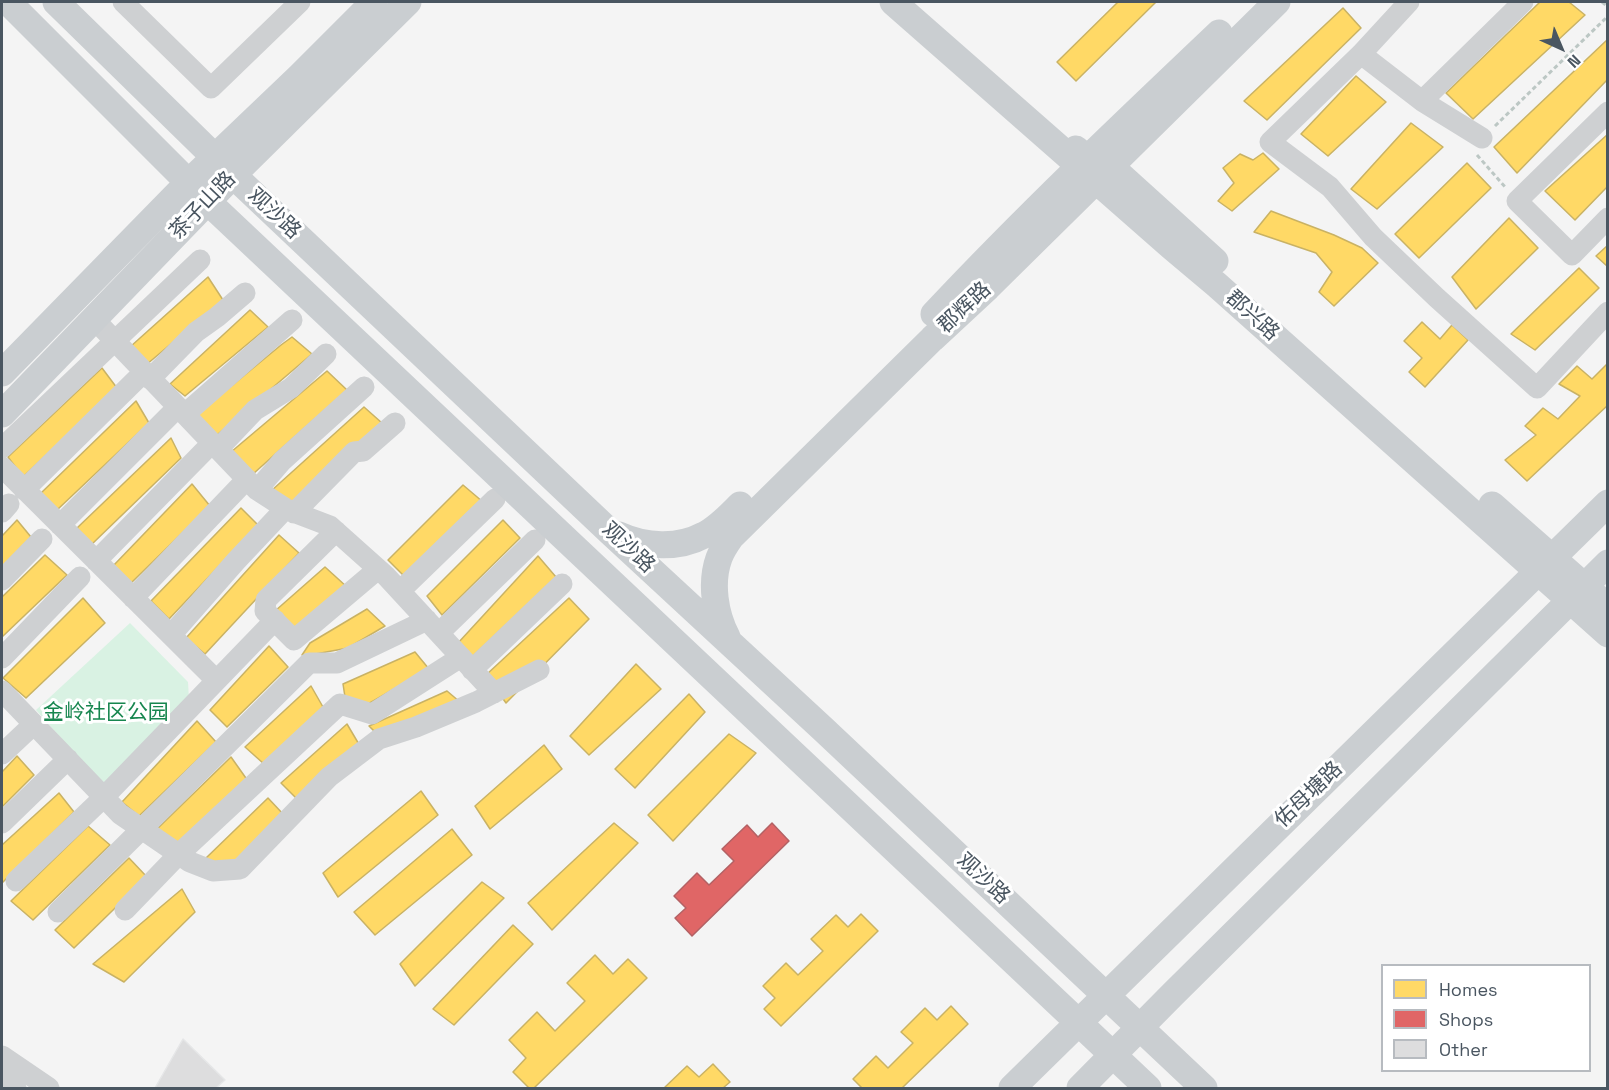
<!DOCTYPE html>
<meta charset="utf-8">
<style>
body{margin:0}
#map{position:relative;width:1609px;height:1090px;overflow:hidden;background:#f4f4f4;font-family:"Space Grotesk",sans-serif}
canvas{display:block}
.frame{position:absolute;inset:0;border:3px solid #4a5661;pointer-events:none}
.legend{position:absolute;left:1381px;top:964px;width:210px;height:108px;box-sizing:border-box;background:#fff;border:2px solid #b7bbc0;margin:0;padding:8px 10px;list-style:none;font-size:18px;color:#4a5661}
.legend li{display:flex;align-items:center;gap:12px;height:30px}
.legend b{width:30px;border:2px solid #b7bbc0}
.north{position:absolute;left:1531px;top:18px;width:60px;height:60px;-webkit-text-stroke:4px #fff;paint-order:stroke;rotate:136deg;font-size:16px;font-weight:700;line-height:24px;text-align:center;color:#4a5661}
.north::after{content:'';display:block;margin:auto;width:21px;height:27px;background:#4a5661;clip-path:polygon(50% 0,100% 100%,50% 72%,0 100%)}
</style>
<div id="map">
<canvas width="1609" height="1090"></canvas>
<div class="frame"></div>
<ul class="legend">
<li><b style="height:16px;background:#ffd966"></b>Homes</li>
<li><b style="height:16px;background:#e06666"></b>Shops</li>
<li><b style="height:16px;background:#ddddde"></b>Other</li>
</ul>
<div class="north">N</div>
</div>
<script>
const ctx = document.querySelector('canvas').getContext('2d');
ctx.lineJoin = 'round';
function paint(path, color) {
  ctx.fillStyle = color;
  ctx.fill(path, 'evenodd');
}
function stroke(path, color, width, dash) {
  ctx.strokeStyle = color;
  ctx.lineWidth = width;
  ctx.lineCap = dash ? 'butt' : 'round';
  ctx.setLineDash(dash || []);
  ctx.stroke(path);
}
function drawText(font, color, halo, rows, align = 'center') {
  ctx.font = font + ' "Space Grotesk","Noto Sans SC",sans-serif';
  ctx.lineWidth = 6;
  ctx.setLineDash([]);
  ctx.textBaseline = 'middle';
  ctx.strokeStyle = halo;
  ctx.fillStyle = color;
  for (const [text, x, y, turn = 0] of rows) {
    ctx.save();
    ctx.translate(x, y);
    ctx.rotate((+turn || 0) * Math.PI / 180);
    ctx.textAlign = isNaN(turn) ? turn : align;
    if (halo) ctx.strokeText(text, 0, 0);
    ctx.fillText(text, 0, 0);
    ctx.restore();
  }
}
paint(new Path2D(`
 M130 623 188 682 189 699 103 785 36 710Z`), '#d9f2e3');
const homes = new Path2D(`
 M1118 2H1156L1076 81 1057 62Z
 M1540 2H1569L1585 15 1473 119 1446 93Z
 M1343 8 1361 28 1267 120 1244 101Z
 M1608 39V79L1517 173 1494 147Z
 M1356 76 1386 102 1328 156 1301 134Z
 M1411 123 1443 147 1377 209 1351 189Z
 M1608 134V186L1575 220 1545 191Z
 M1263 153 1279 169 1232 211 1218 201 1234 183 1223 168 1240 154 1253 160Z
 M1467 163 1491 188 1419 258 1395 234Z
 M1271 211 1334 235 1362 248 1378 263 1334 306 1319 292 1332 272 1316 253 1254 232Z
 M1509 218 1538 248 1476 309 1452 277Z
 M1608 245V267L1596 256Z
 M1579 268 1599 288 1535 350 1511 334Z
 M208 277 223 300 146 365 130 347Z
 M250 310 268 327 185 396 170 384Z
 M1422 322 1440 339 1452 325 1468 340 1425 387 1409 372 1422 358 1404 341Z
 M292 337 312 354 217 435 195 416 281 345Z
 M1608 363V405L1527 481 1505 460 1536 435 1525 426 1543 408 1558 419 1580 396 1559 384 1577 366 1592 379Z
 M102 368 117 388 23 477 8 457Z
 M327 371 347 390 253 474 231 452Z
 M136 401 149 423 57 510 40 494Z
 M364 407 382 423 293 502 271 491Z
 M171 438 181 458 91 545 77 528Z
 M192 484 210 506 129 585 113 566Z
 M463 485 483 502 405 577 388 560Z
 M241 508 258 525 169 619 151 601Z
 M17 520 31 537 2 567V536Z
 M503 520 520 538 442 615 427 596Z
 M279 535 299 553 205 654 186 638Z
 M45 555 67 575 2 637V597Z
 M538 556 556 577 471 658 458 643Z
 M325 567 347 587 292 630 275 611Z
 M83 598 105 623 26 698 3 678Z
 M569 598 589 619 506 703 486 675Z
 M367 609 385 626 348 648 310 655H302L310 643Z
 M269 646 288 667 227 727 210 710Z
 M415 652 429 669 368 704 345 697 343 684Z
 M636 664 661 689 589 755 570 736Z
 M311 686 323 707 264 764 245 747Z
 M447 691 460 702 376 733 369 726Z
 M689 694 705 712 635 788 615 769Z
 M197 721 216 742 139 816 122 802Z
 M347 724 360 746 297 799 281 783Z
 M729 734 756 753 673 841 648 815Z
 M544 745 562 769 490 829 475 806Z
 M17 756 34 775 2 807V772Z
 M231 757 248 781 180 847 156 830Z
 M421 791 438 815 338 897 323 873Z
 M59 793 74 812 2 883V845Z
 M268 798 284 815 235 862 215 863 206 858Z
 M614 823 638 843 552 930 528 903Z
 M88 826 110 845 33 920 11 901Z
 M452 829 472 855 375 935 354 912Z
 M129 858 147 877 74 948 55 930Z
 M482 882 504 898 415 986 400 964Z
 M182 889 195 912 124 982 93 964Z
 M861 914 878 931 781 1026 764 1009 775 998 763 986 786 963 798 975 823 951 811 939 836 915 848 927Z
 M513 925 533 944 454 1025 433 1009Z
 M595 955 613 974 628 959 647 978 534 1088H529L513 1072 526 1058 509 1040 537 1012 555 1031 585 1001 567 983Z
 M951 1006 968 1024 902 1088H862L853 1079 876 1056 888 1068 913 1043 901 1032 925 1008 937 1020Z
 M713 1064 730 1082 723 1088H664L687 1066 699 1077Z`);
paint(homes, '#ffd966');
stroke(homes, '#c9b264', 1.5);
const shops = new Path2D(`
 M772 823 789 841 692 936 675 918 686 908 674 896 697 873 709 885 734 861 722 849 747 825 758 837Z`);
paint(shops, '#e06666');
stroke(shops, '#b36164', 1.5);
const building = new Path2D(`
 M183 1039 225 1080 216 1088H155Z`);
paint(building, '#ddddde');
stroke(building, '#e5e6e7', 1.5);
stroke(new Path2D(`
 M1602 2 1608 7
 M1495 126 1608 16
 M1477 155 1506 188`), '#bcc7c4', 3, [4.5, 3]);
stroke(new Path2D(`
 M123 2 211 88 300 2
 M1409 2 1361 54 1270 142 1330 187 1373 237 1437 298 1537 388 1608 312
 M1361 54 1422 101
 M1608 112 1517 201 1572 255 1608 218
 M1482 138 1422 101 1523 2
 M93 318 257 490 288 510 330 526 386 576 494 693
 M150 379 196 332 217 317 245 293
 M185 414 292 320
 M2 448 200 260
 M218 449 255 410 291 388 326 354
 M2 467 216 680
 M24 490 144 372
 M257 490 282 461 364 387
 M2 512 9 504
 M294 513 354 452 363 451 395 423
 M60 525 178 407
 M336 531 266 600 265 611 294 640 378 569
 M96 561 212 443
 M2 580 42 539
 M400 591 495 499
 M133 598 247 479
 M439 633 535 540
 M171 635 236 561 285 509
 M2 658 80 577
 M472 670 562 584
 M2 691 120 814 190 862 213 871 240 869 329 777 379 739 416 727 476 702 539 670
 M2 754 34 724
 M2 823 68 759
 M16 881 104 797 275 620
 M125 910 179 854 340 704 372 714 461 657
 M58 912 309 663H337L427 620
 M2 1056 49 1088
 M2 1078 16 1088`), '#ced0d2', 21);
stroke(new Path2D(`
 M8 2 207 201 1148 1088
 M56 2 233 175 610 532 823 729 1204 1088
 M893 2 1172 247 1217 285 1608 634
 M1076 149 1088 159 1110 166 1215 261
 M934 314C1025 217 1122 125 1219 33
 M2 373 189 182 299 77 374 2
 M2 414 233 175 408 2
 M1492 505 1608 607
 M619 535C645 547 678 549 704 535 718 528 729 516 740 505
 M727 637C715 614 710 583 719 558 722 550 726 544 731 537L932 339 988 287 1277 2
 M1012 1088 1608 503
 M1080 1088 1173 994 1608 563`), '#caced1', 27);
drawText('21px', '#4a5661', '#fff', [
 ["茶子山路",203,206,-46],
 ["观沙路",274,214,43],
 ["郡辉路",965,308,-43],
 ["郡兴路",1252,316,42],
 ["观沙路",628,548,43],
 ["佑母塘路",1309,795,-44],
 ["观沙路",983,879,43]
]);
drawText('21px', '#17864f', '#fff', [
 ["金岭社区公园",106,713]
]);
</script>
